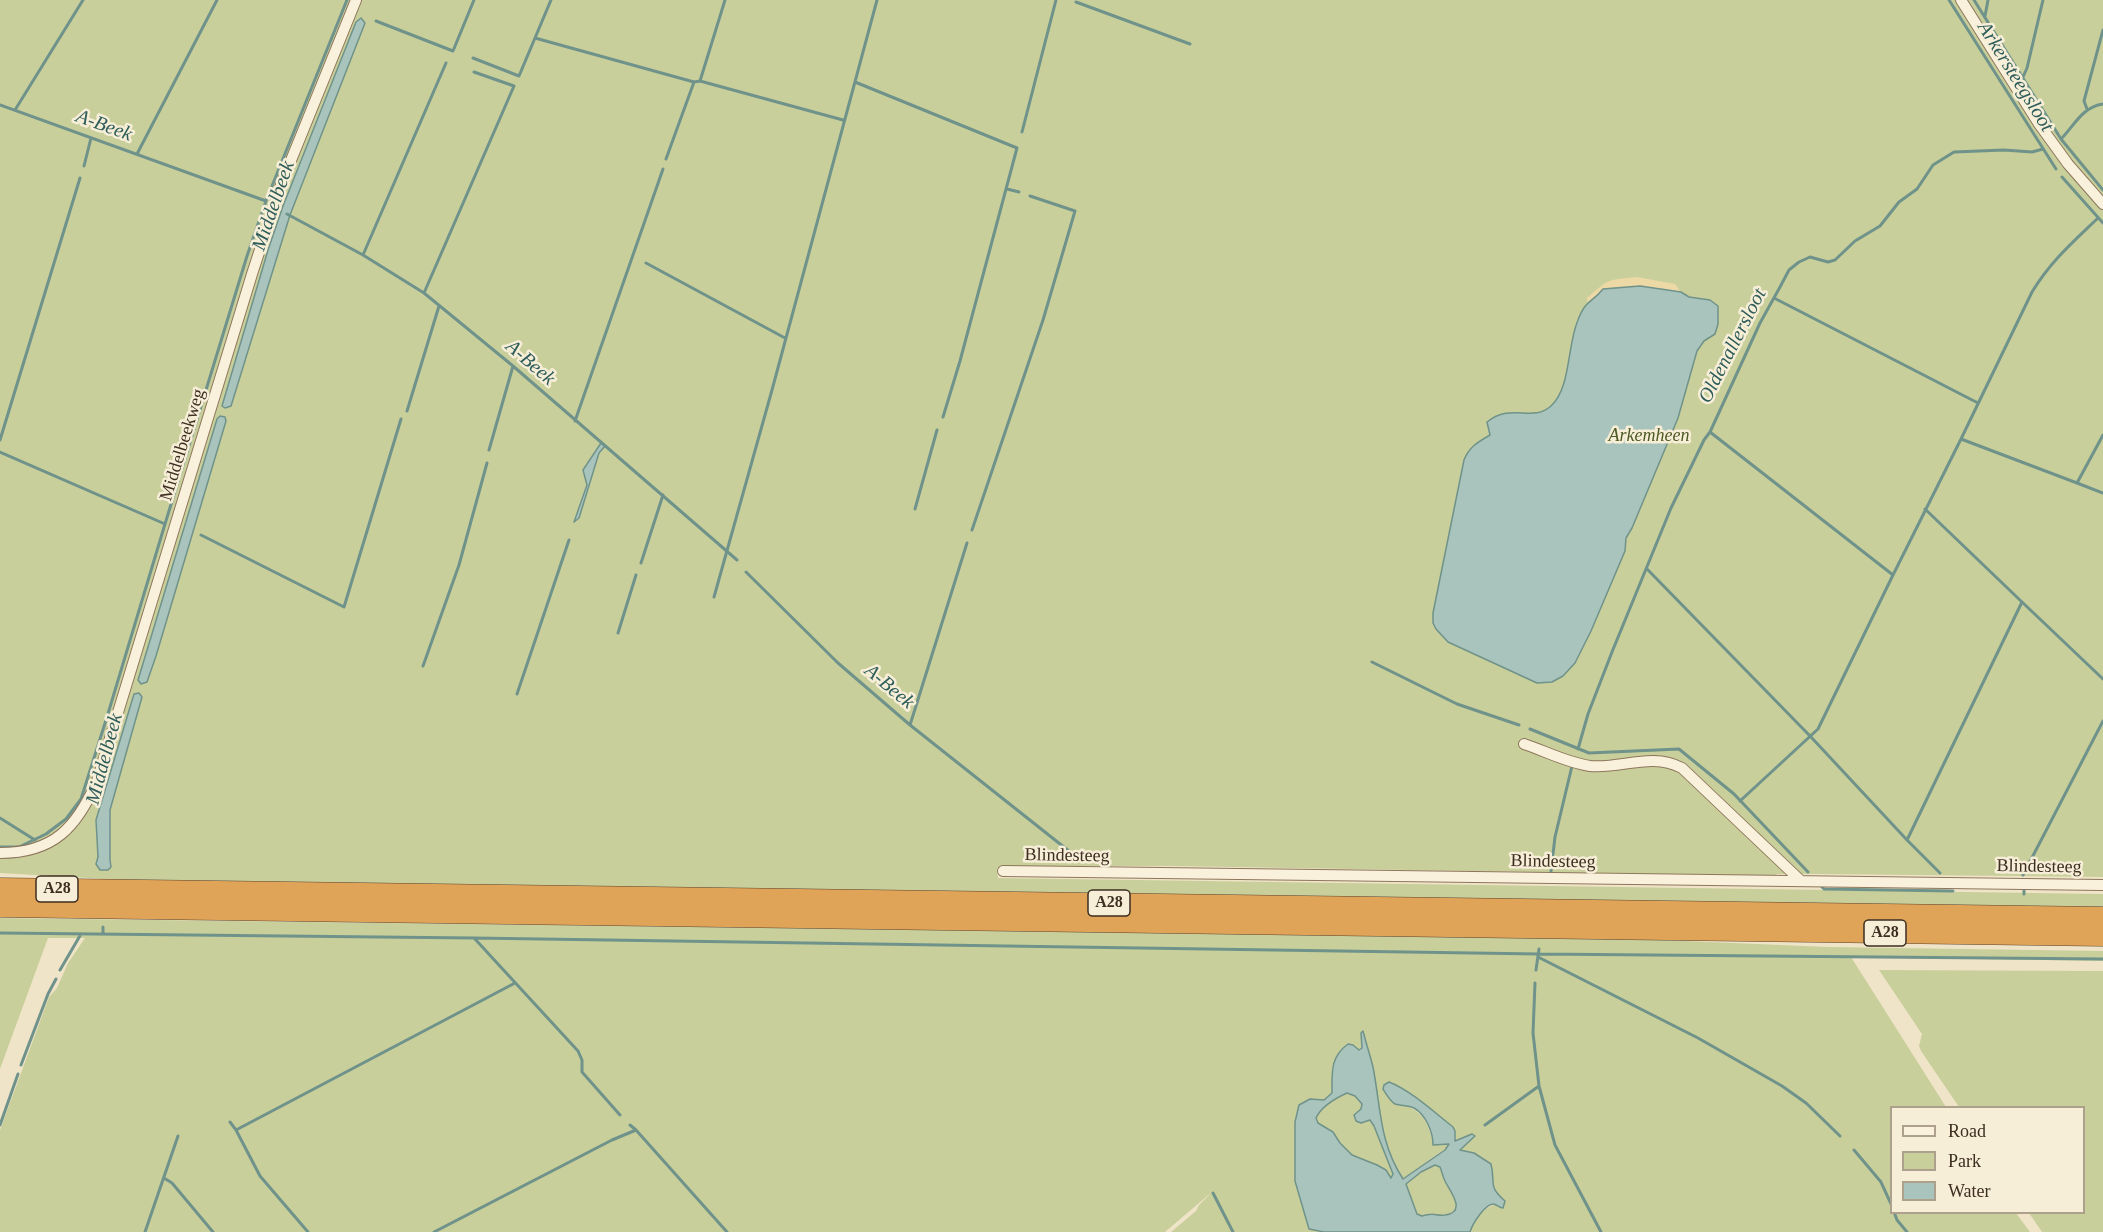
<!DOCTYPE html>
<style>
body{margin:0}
#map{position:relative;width:2103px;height:1232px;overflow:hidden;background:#f0e4c8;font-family:Georgia,serif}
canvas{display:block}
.legend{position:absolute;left:1890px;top:1106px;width:195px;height:108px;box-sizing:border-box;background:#f7eed8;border:2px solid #ada18e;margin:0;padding:8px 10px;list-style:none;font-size:18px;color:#3d2e20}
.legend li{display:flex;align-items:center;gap:12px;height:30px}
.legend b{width:30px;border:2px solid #ada18e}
</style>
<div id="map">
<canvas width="2103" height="1232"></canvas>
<ul class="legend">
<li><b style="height:8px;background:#faf1dc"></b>Road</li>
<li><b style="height:16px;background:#c9cf9b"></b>Park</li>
<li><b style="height:16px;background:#a9c4bc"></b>Water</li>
</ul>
</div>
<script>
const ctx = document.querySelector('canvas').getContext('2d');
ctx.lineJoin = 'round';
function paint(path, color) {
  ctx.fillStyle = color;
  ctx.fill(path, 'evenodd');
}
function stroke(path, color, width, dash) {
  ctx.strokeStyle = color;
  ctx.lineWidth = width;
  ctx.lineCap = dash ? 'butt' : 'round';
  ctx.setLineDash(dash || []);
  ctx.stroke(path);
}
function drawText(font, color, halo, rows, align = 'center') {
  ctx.font = font + ' Georgia,serif';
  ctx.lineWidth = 5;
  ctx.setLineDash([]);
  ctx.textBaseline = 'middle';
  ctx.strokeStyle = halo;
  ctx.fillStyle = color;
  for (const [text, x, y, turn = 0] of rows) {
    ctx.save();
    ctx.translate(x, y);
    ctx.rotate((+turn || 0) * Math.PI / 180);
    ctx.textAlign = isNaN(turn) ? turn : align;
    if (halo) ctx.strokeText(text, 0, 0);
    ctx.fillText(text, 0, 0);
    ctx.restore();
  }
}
paint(new Path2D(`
 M0 0H2103V877L1815 874H1777L1774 876 1170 866H1071L997 868 998 878 2103 894V908L159 882 0 873Z
 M0 918 1639 939 1828 947 2103 951V961L1851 957 1946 1107 1892 1108V1212L2016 1213 2030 1232H1470C1476 1213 1487 1206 1505 1201 1496 1193 1490 1186 1493 1174L1474 1154 1461 1152 1459 1150 1475 1136 1472 1134 1455 1141V1134L1418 1099 1408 1094 1399 1086 1396 1104C1419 1105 1431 1124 1433 1145L1446 1143 1449 1146 1403 1179C1374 1134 1380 1081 1363 1032L1361 1034 1362 1048 1332 1067V1093L1324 1100H1310L1299 1105 1295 1122V1181L1309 1229 1324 1232H1171L1196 1211 1199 1205 1212 1192 1165 1232H0V1130L49 997 57 988 68 963 85 938H48L0 1069Z
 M1879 970 2103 971V1232H2042L2029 1213 2084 1212V1108L1959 1107 1921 1051 1919 1046 1922 1034Z
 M1347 1093 1355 1096 1362 1105 1361 1109 1355 1115 1370 1120 1374 1126 1393 1174 1391 1178 1377 1165 1352 1155 1340 1143 1333 1132 1318 1123 1316 1118C1321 1107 1336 1098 1347 1093Z
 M1436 1165 1440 1167C1442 1172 1443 1177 1445 1181 1449 1191 1468 1211 1445 1215 1435 1216 1434 1211 1422 1216L1417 1214 1406 1184 1421 1172Z`), '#c9cf9b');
paint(new Path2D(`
 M1637 277 1675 284 1681 292C1655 287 1630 284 1603 289L1598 296 1587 302V298C1610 278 1607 280 1637 277Z`), '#ecd9a5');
const water = new Path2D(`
 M361 18 365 23 290 215 231 406 225 408 222 406 268 250 283 206 356 22Z
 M1640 286 1681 292 1689 297 1710 300 1718 306V324L1715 334 1704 341 1697 351 1678 418 1632 528 1626 538 1625 551 1591 631 1575 663 1563 676 1552 682 1537 683 1448 642 1436 629 1433 623V613L1464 460C1469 447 1478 442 1490 435L1487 422C1512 402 1532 423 1551 406 1571 388 1567 345 1578 320 1586 299 1592 303 1603 289Z
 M220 416 225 417 226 421 156 656 147 682 141 684 138 680 217 419Z
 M601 443 605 446 599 453 579 518 574 522 587 485 583 470Z
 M139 693 142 697 110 810V860L111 867 108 870H100L96 864 98 857 96 820 134 694Z
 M1363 1031C1366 1043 1370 1055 1373 1067 1381 1108 1379 1142 1403 1179L1445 1150 1449 1144 1433 1145C1433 1132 1426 1115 1414 1108 1408 1105 1401 1106 1395 1104 1390 1101 1386 1094 1383 1089L1384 1085 1389 1082C1410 1090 1434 1112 1453 1127L1455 1131V1141L1472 1134 1475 1136 1460 1150 1474 1153 1491 1164C1496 1184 1487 1185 1505 1201L1503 1208C1500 1208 1497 1205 1494 1204 1485 1203 1472 1225 1470 1232H1324L1309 1229 1295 1181V1122L1299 1105 1310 1099 1324 1100 1332 1093C1332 1073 1330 1057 1348 1044L1353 1045 1359 1050 1362 1048 1361 1033ZM1347 1093 1355 1096 1362 1104 1361 1109 1354 1115 1356 1121 1361 1123 1370 1120 1374 1126 1393 1174 1391 1178 1386 1170 1377 1165 1352 1155 1340 1143 1333 1132 1318 1123 1316 1118C1321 1107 1336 1098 1347 1093ZM1435 1165 1440 1167C1442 1172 1443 1177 1445 1181 1449 1190 1468 1212 1445 1215 1435 1216 1434 1212 1422 1216L1417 1214 1406 1184 1421 1172Z`);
paint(water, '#a9c4bc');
stroke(water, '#6f938a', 1.5);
stroke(new Path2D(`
 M1949 0 2056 169
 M1974 0 2061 139 2103 190
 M1076 2 1190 44
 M1985 16 1988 0
 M376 21 453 51 474 0
 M535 38 694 82
 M473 58 519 76 551 0
 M2023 77 2027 68 2043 0
 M700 81 843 120
 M855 82 1017 148 960 361 943 417
 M0 105 266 201
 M2087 109 2084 101 2103 30
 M15 110 83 0
 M1022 132 1056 0
 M2061 139C2074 126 2082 107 2103 104
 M137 154 217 0
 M666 159 694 82 700 81 725 0
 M84 166 91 138
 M2062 177 2103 223
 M1007 189 1019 192
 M287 214 363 255 424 293 513 366 737 560
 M363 255 446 63
 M646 263 785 338
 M424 293 514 86 474 72
 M1774 298 1978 403
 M407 411 439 306
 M575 421 663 169
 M1710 432 1893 575 1961 439
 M2103 435 2077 483 2103 493
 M0 440 80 178
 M489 450 513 366
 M0 452 165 524
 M2077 483 1961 439 2032 292C2051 261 2073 242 2098 218
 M915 509 937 430
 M1925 509 2022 602
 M972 530 1043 320 1075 211 1030 196
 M201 535 344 607 401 419
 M641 563 663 495
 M1647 569 1811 737 1907 840
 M746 572 838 663 910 725 1079 859
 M714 597 772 390 877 0
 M618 633 636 575
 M1372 662 1457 704 1519 725
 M423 666 459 565 487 463
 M517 694 569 540
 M910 725 967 543
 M1530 729 1589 753 1679 749 1734 794 1808 872
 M1578 749 1588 714 1612 652 1671 508 1704 440 1710 432 1760 323 1780 287 1789 270 1799 262 1810 257 1828 262 1835 260 1855 241 1880 226 1899 202 1917 189 1933 165 1954 152 2004 150 2032 152 2043 149
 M1740 801 1818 729 1893 575
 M0 818 35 840
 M0 847H19L46 834 66 819 81 799 107 717 165 524 247 256 266 201 347 0
 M1551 871 1555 837 1572 766
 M1940 873 1907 840 2022 602 2103 679
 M2023 875 2103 721
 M1822 887 1824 889 1953 891
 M2024 890V894
 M0 933 474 938 1539 954 2103 959
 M103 934V927
 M475 939 578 1051 582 1060V1072L620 1115
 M1538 957 1698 1038 1782 1086 1806 1103 1840 1136
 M60 970 81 934
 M1536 970 1539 949
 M1535 983 1533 1033 1539 1086 1555 1145 1601 1232
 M21 1065 48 994 56 979
 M230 1122 236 1130 260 1176 308 1232
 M0 1125 18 1074
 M1485 1125 1539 1086
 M236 1130 515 983
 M636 1130 727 1232
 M1854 1150 1881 1182 1892 1206
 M164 1178 172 1183 213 1232
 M1213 1193 1233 1232
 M1894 1212 1897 1220 1907 1232
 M145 1232 178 1136
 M434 1232 612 1140 636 1130 630 1125`), '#6f938a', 3);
const minor = new Path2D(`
 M1961 0 2039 124 2068 164 2103 204
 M1524 744C1545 751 1568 763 1590 766 1622 769 1651 752 1682 768L1801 881
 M0 853C54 853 77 827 97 781L252 274 281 185 356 0
 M1003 871 2103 885`);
const motorway = new Path2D(`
 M0 888 2103 917
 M0 907 2103 936`);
stroke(minor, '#8d765c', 12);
stroke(motorway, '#5b4430', 21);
stroke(minor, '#faf1dc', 10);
stroke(motorway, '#e0a458', 20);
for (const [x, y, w] of [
 [57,889,42],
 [1109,903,42],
 [1885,933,42]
]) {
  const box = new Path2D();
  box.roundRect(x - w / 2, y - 13, w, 26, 4.5);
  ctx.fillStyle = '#f7eed8';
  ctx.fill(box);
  stroke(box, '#3d2e20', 1.5);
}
drawText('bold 16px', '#3d2e20', null, [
 ["A28",57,889],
 ["A28",1109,903],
 ["A28",1885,933]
]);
drawText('italic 18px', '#4d5a26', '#f7eed8', [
 ["Arkemheen",1649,436]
]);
drawText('18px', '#3d2e20', '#f7eed8', [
 ["Middelbeekweg",183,445,-73],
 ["Blindesteeg",1067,856,1],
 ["Blindesteeg",1553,862,1],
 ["Blindesteeg",2039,867,1]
]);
drawText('italic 20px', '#2f5d5a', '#f7eed8', [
 ["Arkersteegsloot",2015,77,58],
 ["A-Beek",104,126,20],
 ["Middelbeek",274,206,-71],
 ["Oldenallersloot",1733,346,-63],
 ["A-Beek",530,363,41],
 ["A-Beek",889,687,40],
 ["Middelbeek",105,759,-75]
]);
</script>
